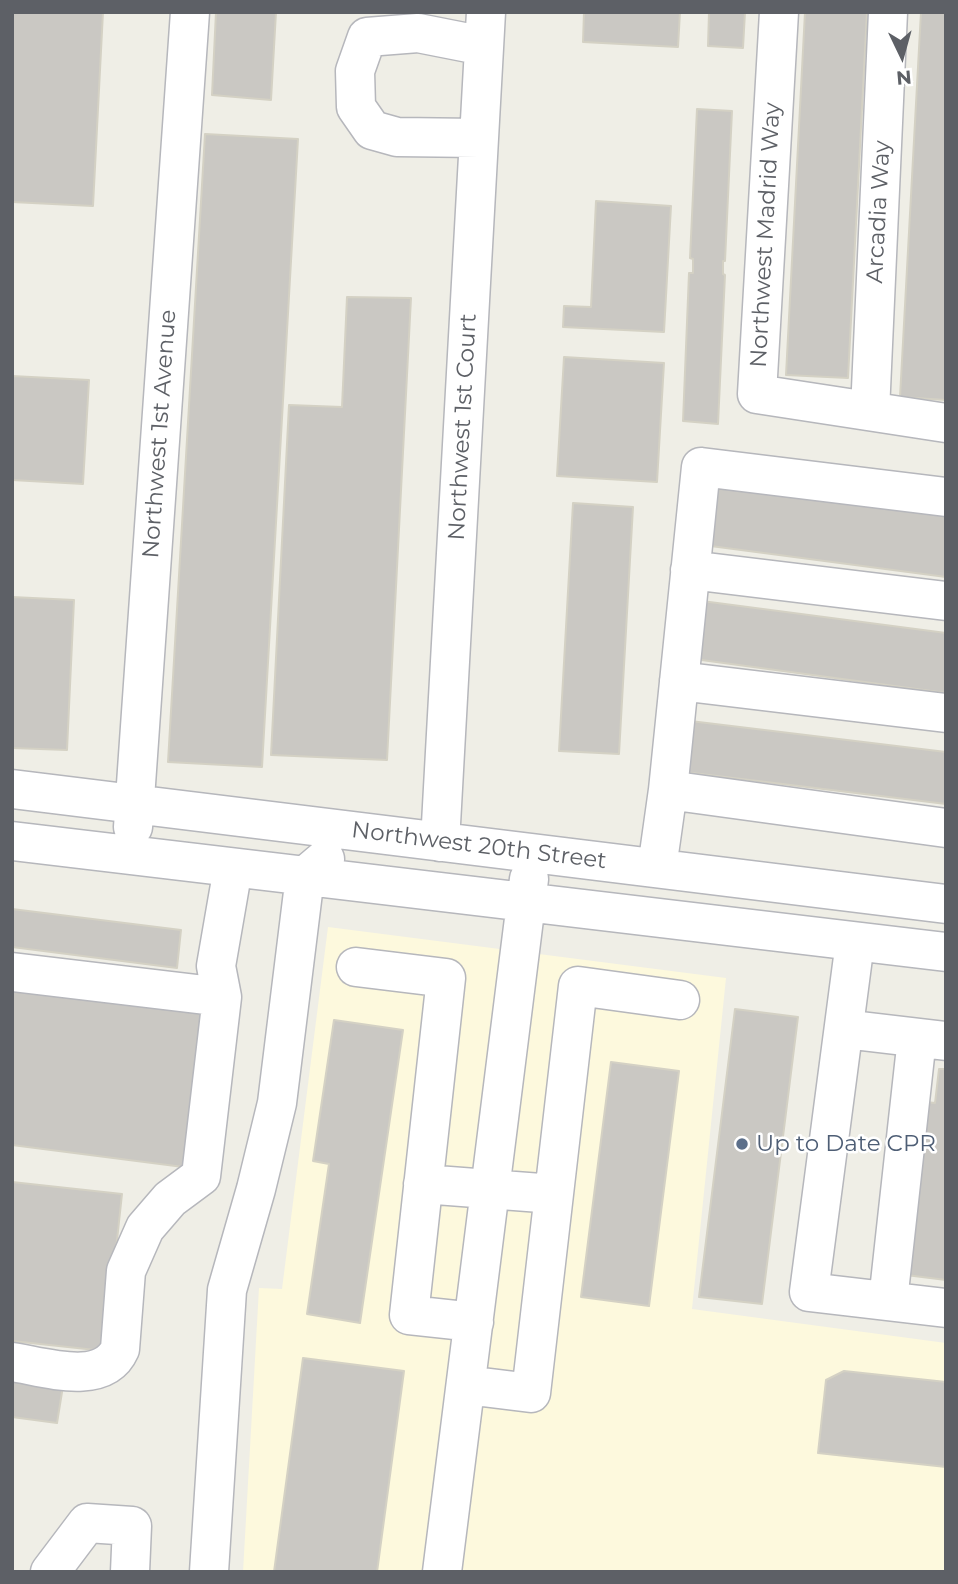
<!DOCTYPE html>
<style>
body{margin:0}
#map{position:relative;width:958px;height:1584px;overflow:hidden;background:#efeee6;font-family:Montserrat,sans-serif}
canvas{display:block}
.frame{position:absolute;inset:0;border:14px solid #5d6066;pointer-events:none}
.north{position:absolute;left:867px;top:21px;width:70px;height:70px;-webkit-text-stroke:5px #fff;paint-order:stroke;rotate:175deg;font-size:19px;font-weight:700;line-height:28px;text-align:center;color:#5d6066}
.north::after{content:'';display:block;margin:auto;width:24px;height:32px;background:#5d6066;clip-path:polygon(50% 0,100% 100%,50% 72%,0 100%)}
</style>
<div id="map">
<canvas width="958" height="1584"></canvas>
<div class="frame"></div>
<div class="north">N</div>
</div>
<script>
const ctx = document.querySelector('canvas').getContext('2d');
ctx.lineJoin = 'round';
function fill(path, color) { ctx.fillStyle = color; ctx.fill(path, 'evenodd'); }
function stroke(path, color, width, dash) { ctx.strokeStyle = color; ctx.lineWidth = width; ctx.lineCap = dash ? 'butt' : 'round'; ctx.setLineDash(dash || []); ctx.stroke(path); }
function label(font, color, halo, rows, align = 'center') {
  ctx.font = font + ' Montserrat,sans-serif'; ctx.lineWidth = 5; ctx.setLineDash([]); ctx.textBaseline = 'middle'; ctx.strokeStyle = halo; ctx.fillStyle = color; for (const [text, x, y, turn = 0] of rows) {
    ctx.save(); ctx.translate(x, y); ctx.rotate((+turn || 0) * Math.PI / 180); ctx.textAlign = isNaN(turn) ? turn : align; if (halo) ctx.strokeText(text, 0, 0); ctx.fillText(text, 0, 0); ctx.restore();
  }
}
const commercial = new Path2D(`
 M328 927 726 978 692 1309 946 1343V1572H243L259 1288 282 1289Z`);
const building = new Path2D(`
 M12 12H103L93 206 12 202Z
 M216 12H276L271 100 212 95Z
 M584 12H680L678 47 583 42Z
 M709 12H745L743 48 708 46Z
 M805 12H867L848 378 786 375Z
 M921 12H946V400L900 397Z
 M697 109 732 111 725 261H723V274L725 275 718 424 683 421 689 273H693V259L690 258Z
 M205 134 298 139 262 767 168 762Z
 M596 201 671 206 664 332 563 327 564 306 591 307Z
 M347 297 411 298 387 760 271 755 289 405 342 407Z
 M564 357 664 363 657 482 557 476Z
 M12 376 89 380 83 484 12 480Z
 M712 484 946 515V577L703 545Z
 M573 503 633 507 619 754 559 751Z
 M12 597 74 600 67 750 12 748Z
 M702 601 946 633V693L694 659Z
 M682 720 946 752V804L676 771Z
 M12 909 181 930 177 968 12 947Z
 M12 984 212 1010 191 1168 12 1145Z
 M735 1009 798 1017 762 1304 699 1297Z
 M334 1020 403 1030 360 1323 307 1314 329 1164 313 1161Z
 M611 1062 679 1071 649 1306 581 1297Z
 M939 1069H946V1280L898 1274 917 1101 935 1103Z
 M12 1182 122 1194 105 1351 12 1341Z
 M303 1358 404 1371 377 1572H274Z
 M844 1371 946 1382V1467L818 1453 826 1380Z
 M12 1379 63 1386 57 1423 12 1417Z`);
const minor = new Path2D(`
 M779 12 757 394 946 423
 M479 138 397 137 372 130 356 107 355 71 367 37 418 33 484 46
 M870 411 888 12
 M690 570 946 601
 M679 681 946 713
 M12 789 946 904
 M668 790 701 467 946 497
 M133 827 190 12
 M12 841 946 952
 M440 842 486 12
 M657 868 668 790 946 828
 M855 942 809 1292 946 1308
 M356 967 446 978 409 1315 474 1322
 M12 972 222 997
 M844 1029 946 1041
 M423 1184 554 1194
 M888 1301 917 1038
 M12 1362C45 1367 103 1387 120 1349L126 1271 145 1228 170 1199 201 1176 222 997 216 966 233 868
 M466 1385 531 1393 578 986 680 1000
 M50 1572 87 1523 132 1526 130 1572
 M209 1572 227 1290 256 1189 277 1103 305 876 325 859
 M442 1572 529 879`);
const markers = [
 [742,1144,7,"#5c6f8a"]
];
const streetNames = [
 ["Arcadia Way",879,212,-87],
 ["Northwest Madrid Way",766,235,-87],
 ["Northwest 1st Court",463,427,-87],
 ["Northwest 1st Avenue",160,434,-86],
 ["Northwest 20th Street",479,846,7]
];
const serviceNames = [
 ["Up to Date CPR",756,1144]
];
fill(commercial, '#fdf9dd');
fill(building, '#cac8c3');
stroke(building, '#d4d1c4', 2);
stroke(minor, '#b6b7bc', 41);
stroke(minor, '#fff', 38);
for (const [x, y, r, color] of markers) { const dot = new Path2D(); dot.arc(x, y, r, 0, 2 * Math.PI); ctx.fillStyle = color; ctx.fill(dot); stroke(dot, '#fff', 2.5); }
label('23px', '#5d6066', '#fff', streetNames);
label('23px', '#4e5e75', '#fff', serviceNames, 'left');
</script>
